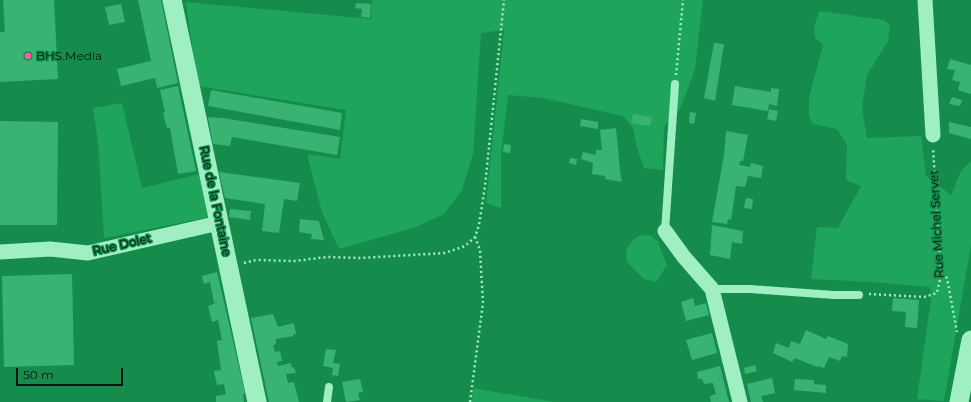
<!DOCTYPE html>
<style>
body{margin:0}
#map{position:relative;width:971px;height:402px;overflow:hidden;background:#158c4c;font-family:Montserrat,sans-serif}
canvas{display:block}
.scale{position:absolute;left:16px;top:368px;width:107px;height:18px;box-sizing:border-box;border:2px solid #111;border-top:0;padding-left:5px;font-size:12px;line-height:14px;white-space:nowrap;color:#111;-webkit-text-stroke:3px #158c4c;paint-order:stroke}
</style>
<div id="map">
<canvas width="971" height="402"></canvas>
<div class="scale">50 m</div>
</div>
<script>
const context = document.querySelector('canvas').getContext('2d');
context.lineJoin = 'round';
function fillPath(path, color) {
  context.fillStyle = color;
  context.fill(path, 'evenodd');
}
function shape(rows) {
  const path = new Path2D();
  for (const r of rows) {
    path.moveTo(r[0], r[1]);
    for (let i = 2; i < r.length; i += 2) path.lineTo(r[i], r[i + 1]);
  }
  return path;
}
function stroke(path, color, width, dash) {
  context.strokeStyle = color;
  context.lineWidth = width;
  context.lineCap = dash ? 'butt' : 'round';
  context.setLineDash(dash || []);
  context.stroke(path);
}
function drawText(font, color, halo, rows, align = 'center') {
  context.font = font + ' Montserrat,sans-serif';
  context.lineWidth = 3;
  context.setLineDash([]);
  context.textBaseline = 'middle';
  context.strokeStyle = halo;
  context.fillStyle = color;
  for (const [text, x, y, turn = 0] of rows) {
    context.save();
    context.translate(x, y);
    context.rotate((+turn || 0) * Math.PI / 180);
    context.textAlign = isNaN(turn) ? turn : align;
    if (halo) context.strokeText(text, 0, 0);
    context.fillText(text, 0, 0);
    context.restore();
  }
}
const green = shape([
 [372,0,703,0,695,69,681,107,664,127,663,170,644,168,637,148,633,128,623,116,543,98,508,95,501,155,501,208,486,203,504,30,481,33,473,154,462,190,444,214,416,227,339,249,322,212,307,154,340,159,346,110,198,86,186,2,371,19],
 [819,11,884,20,890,25,888,41,867,75,862,108,867,138,921,136,926,176,951,195,961,171,971,161,971,245,944,401,917,399,931,299,930,287,872,282,811,279,817,227,838,228,861,186,846,180,847,145,837,129,813,124,809,117,809,98,823,45,815,38,814,28],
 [122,103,142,188,200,174,210,217,104,238,98,142,93,108],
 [650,235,658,242,667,265,656,282,644,279,627,262,626,249,635,238,639,236],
 [474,388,478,389,554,402,471,402]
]);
const building = shape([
 [3,0,54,0,58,79,0,82,0,32,5,32],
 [138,0,161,0,178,83,157,88,155,78,121,86,117,69,151,61],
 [356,3,371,4,370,18,361,17,362,9,355,8],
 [121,4,125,22,109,25,105,7],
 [714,43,724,44,715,101,704,98],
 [950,59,971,65,971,94,958,90,960,82,952,80,955,70,947,69],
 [178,86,196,171,178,174,170,128,167,128,163,113,165,112,160,90],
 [735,86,771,92,771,88,779,89,777,106,769,104,768,111,732,105],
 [211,90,342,113,340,130,208,106],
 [952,97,962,100,960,106,949,104],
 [769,109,778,111,776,121,767,119],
 [690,112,696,113,694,124,689,123],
 [633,114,652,117,650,126,631,123],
 [208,117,223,118,340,137,337,155,232,137,230,146,213,144],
 [581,119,598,122,598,129,580,126],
 [0,121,58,122,57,225,0,225],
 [949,122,971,127,971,139,949,133],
 [616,128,620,171,622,182,605,179,605,176,592,174,593,163,581,159,583,152,596,155,596,150,602,150,600,130],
 [726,131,748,135,743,161,740,161,739,165,750,167,751,163,763,166,761,178,748,176,745,187,736,186,731,220,728,219,727,224,712,222,724,155],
 [504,144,511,145,510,153,503,152],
 [570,158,577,159,576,165,569,163],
 [219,172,300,183,297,201,284,199,279,233,262,231,265,204,225,198],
 [746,198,753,199,752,209,744,208],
 [230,209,251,211,250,220,229,217],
 [300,219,319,221,324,240,311,239,312,234,299,232],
 [712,225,743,231,742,244,732,242,730,259,710,255],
 [217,272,245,393,243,394,244,402,216,402,216,396,226,394,224,384,217,385,214,371,221,370,217,341,222,340,218,320,212,322,208,306,219,302,214,303,210,282,204,284,202,276],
 [72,274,74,365,4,367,2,276],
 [693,298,695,306,706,303,709,315,686,321,681,302],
 [893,298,919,300,917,328,905,327,906,312,892,311],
 [273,314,278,327,294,323,296,334,293,334,294,336,276,339,276,344,273,345,275,352,280,351,282,361,277,362,278,366,291,363,292,368,294,367,296,373,286,374,288,383,294,382,299,402,269,402,251,318],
 [806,330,826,339,828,336,848,344,847,357,842,356,840,361,829,357,824,368,818,366,817,367,795,358,792,362,773,353,776,343,789,348,791,341,800,344],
 [712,333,717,353,692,360,686,340],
 [326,349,336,350,333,363,340,364,338,376,332,375,333,368,323,366],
 [755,365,757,371,745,374,744,368],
 [720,366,729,402,711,402,710,396,716,394,713,383,704,384,702,379,698,379,697,372],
 [772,378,775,393,761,396,763,402,751,402,747,384],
 [360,379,363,392,358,393,360,400,346,402,342,382],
 [795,379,814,380,814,384,826,385,826,393,794,390]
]);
const path = shape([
 [676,75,683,0],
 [244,263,256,260,295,261,327,257,361,258,445,253,465,246,475,237,479,225,485,186,504,0],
 [941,275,947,278,957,332],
 [869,294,924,297,937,293,941,275,933,148],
 [470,402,483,303,480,250,475,237]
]);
const service = shape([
 [665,231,675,84],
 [712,289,750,289,834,295,859,295],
 [327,402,329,387]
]);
const minor = shape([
 [925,0,933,135],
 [665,231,684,257,712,289,740,402],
 [0,252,50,249,88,253,219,223]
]);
const tertiary = shape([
 [172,0,257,402],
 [959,402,971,340]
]);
const markers = [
 [28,56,4,"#ff5d9c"]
];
const poiNames = [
 ["BHS.Media",36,56]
];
const streetNames = [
 ["Rue de la Fontaine",215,201,78],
 ["Rue Michel Servet",937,224,-93],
 ["Rue Dolet",122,245,-13]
];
fillPath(green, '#1ea55b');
fillPath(building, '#39b371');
stroke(path, '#9fefc3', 2.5, [2, 3]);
stroke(service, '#9fefc3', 8);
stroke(minor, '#9fefc3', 15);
stroke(tertiary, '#9fefc3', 19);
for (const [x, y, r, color] of markers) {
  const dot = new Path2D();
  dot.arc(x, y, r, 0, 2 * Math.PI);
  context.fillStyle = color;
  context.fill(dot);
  stroke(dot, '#158c4c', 1.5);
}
drawText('12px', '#111', '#158c4c', poiNames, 'left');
drawText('12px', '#111', '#158c4c', streetNames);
</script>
